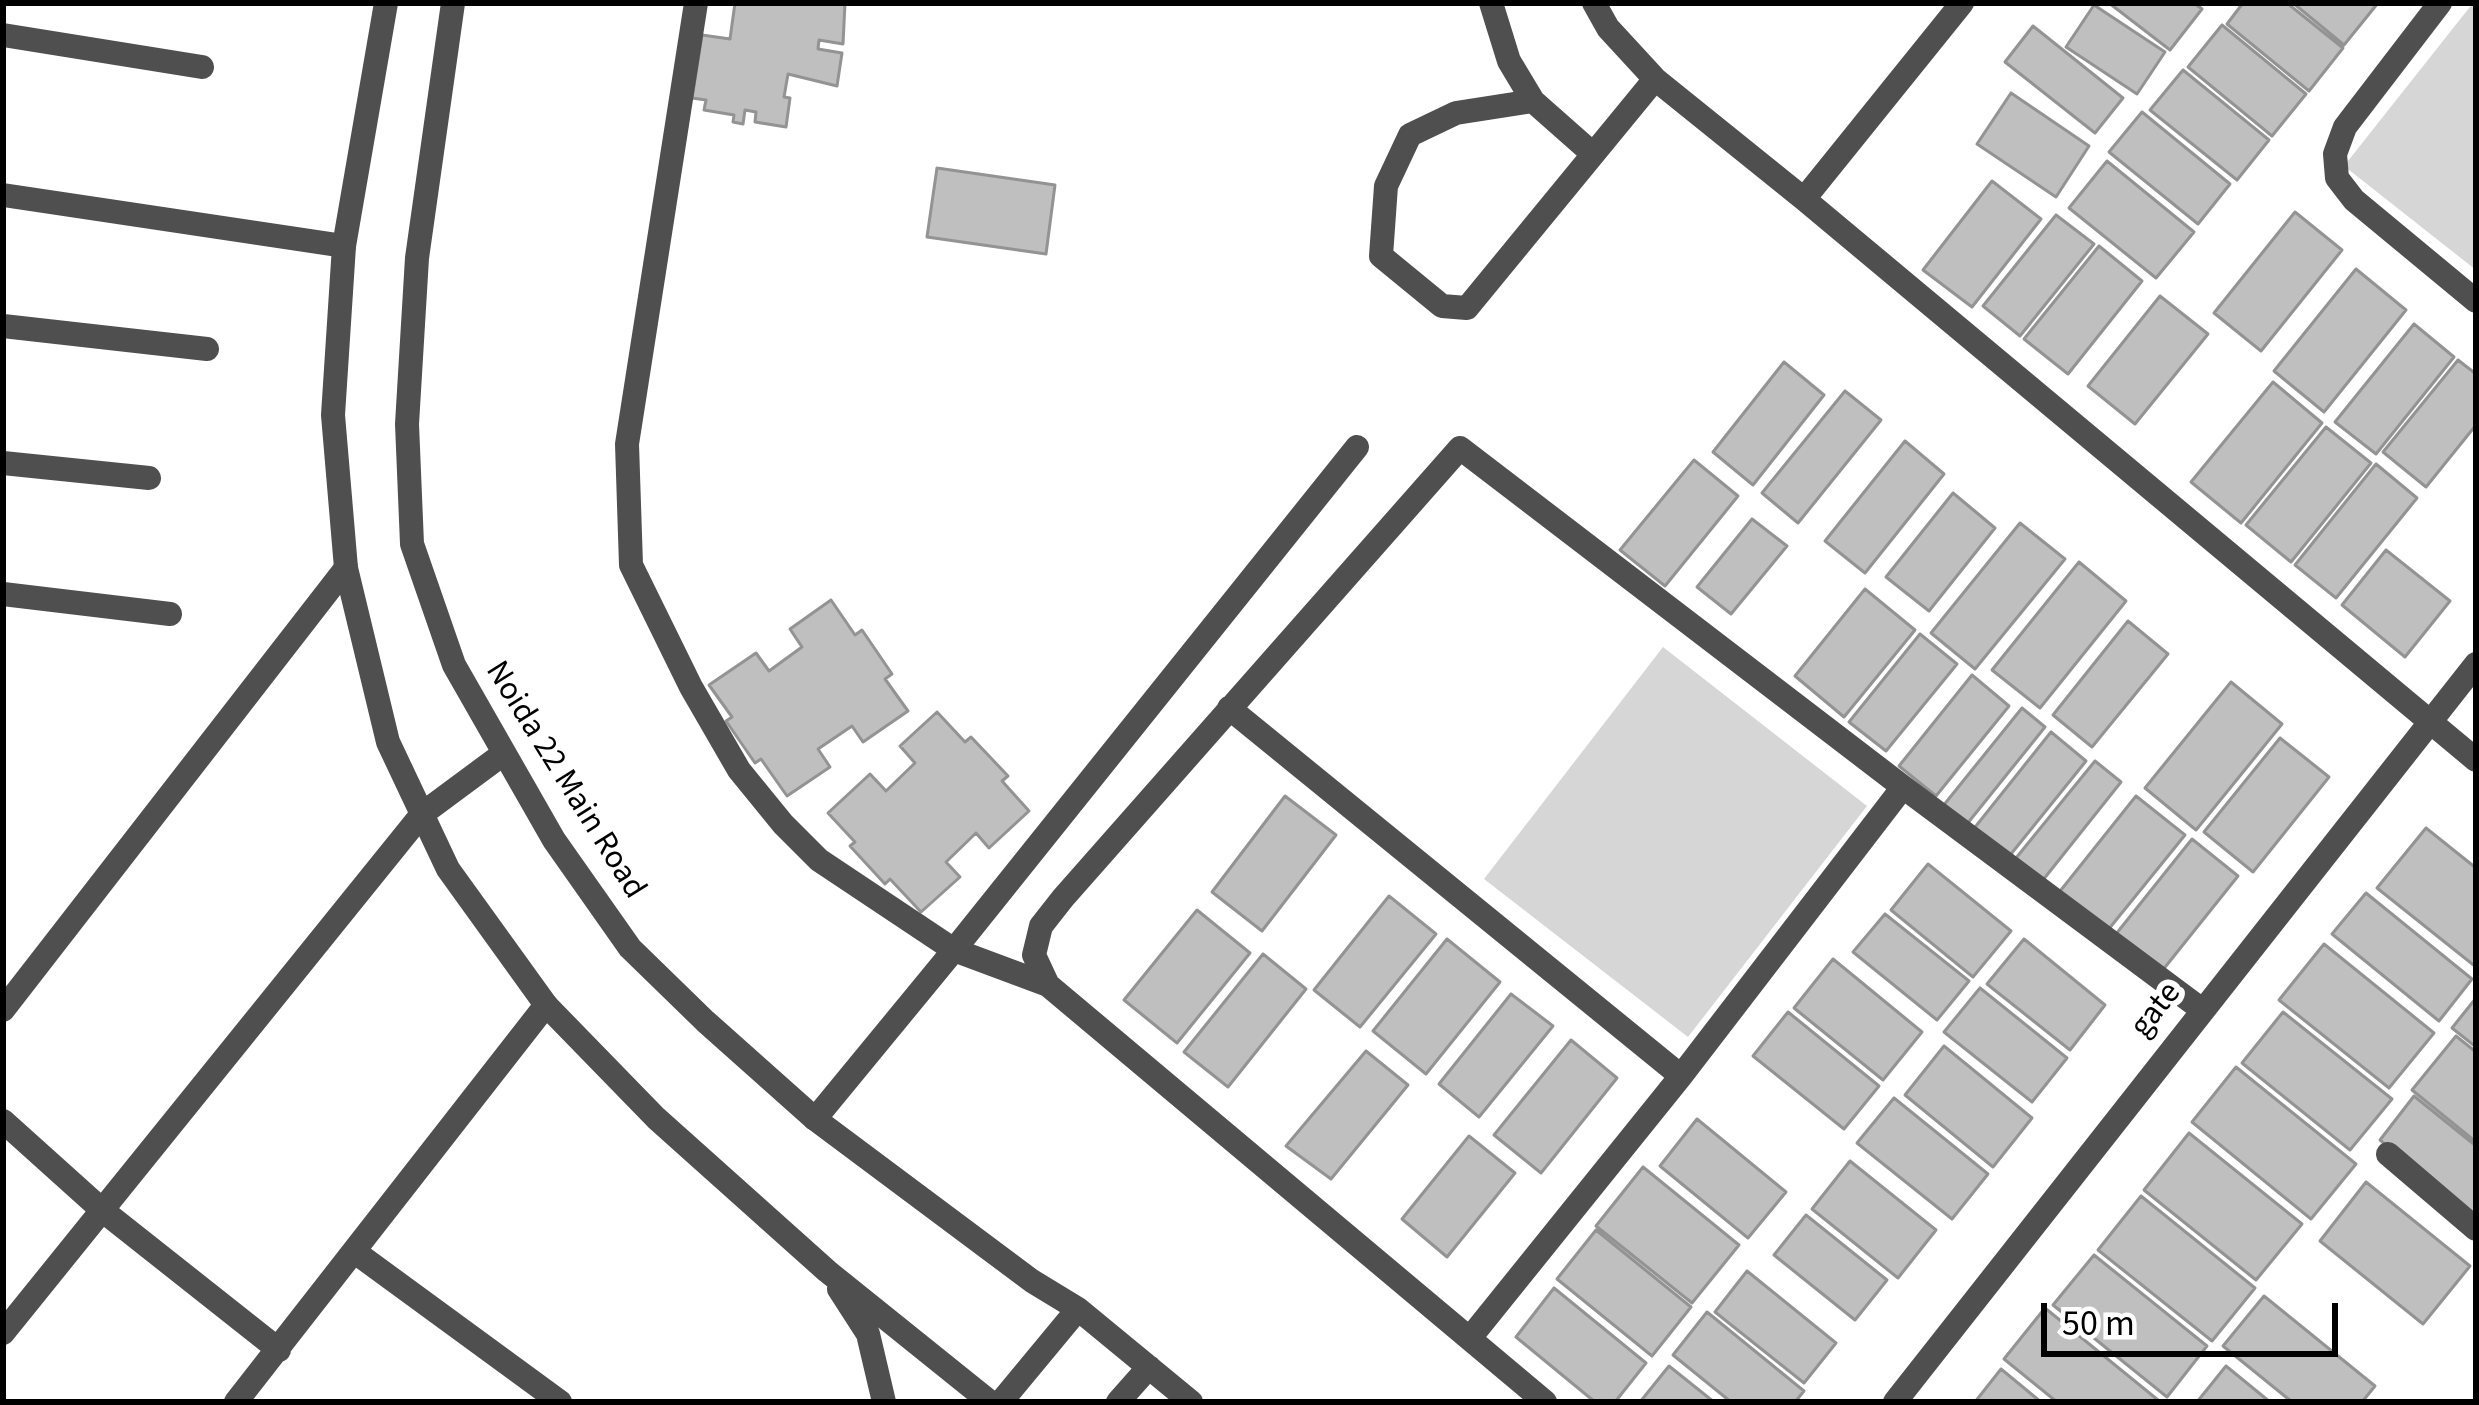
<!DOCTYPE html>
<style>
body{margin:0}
#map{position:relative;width:2479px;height:1405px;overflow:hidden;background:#fff;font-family:"Source Sans 3",sans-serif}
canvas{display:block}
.frame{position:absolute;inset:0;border:6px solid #000;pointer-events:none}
.scale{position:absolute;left:2041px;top:1303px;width:297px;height:54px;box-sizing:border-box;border:6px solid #000;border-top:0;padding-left:15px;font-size:36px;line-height:42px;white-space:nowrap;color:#000;-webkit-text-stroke:9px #fff;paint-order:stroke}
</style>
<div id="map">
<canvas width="2479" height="1405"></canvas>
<div class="frame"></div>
<div class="scale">50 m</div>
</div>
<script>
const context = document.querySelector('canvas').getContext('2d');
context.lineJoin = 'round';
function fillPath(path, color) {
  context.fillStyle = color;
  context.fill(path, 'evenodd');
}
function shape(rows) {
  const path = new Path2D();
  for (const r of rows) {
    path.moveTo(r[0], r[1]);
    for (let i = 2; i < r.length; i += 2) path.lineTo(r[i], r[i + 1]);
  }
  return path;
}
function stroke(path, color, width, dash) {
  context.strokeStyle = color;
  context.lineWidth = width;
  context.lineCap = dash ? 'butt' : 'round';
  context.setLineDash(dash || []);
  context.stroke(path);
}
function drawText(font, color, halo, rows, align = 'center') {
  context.font = font + ' "Source Sans 3",sans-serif';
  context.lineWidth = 12;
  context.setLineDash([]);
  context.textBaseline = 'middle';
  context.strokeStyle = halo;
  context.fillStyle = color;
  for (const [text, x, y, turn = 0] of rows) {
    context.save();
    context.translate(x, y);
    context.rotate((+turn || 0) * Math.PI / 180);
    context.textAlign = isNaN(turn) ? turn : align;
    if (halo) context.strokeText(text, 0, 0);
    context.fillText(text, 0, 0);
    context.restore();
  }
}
const green = shape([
 [2473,3,2476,3,2476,270,2344,166],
 [1663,647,1867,806,1688,1037,1484,879]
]);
const building = shape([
 [735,3,845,3,843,44,819,40,818,49,842,53,837,86,788,74,784,97,790,98,786,127,755,122,756,112,745,110,743,124,733,122,734,115,704,110,706,100,692,98,702,35,730,39,735,3],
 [2109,3,2194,3,2202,9,2170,50,2109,3],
 [2243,3,2287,3,2343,48,2309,91,2227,24,2243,3],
 [2293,3,2378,3,2344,45,2293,3],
 [2094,5,2165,52,2137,94,2066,47,2094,5],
 [2222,25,2306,94,2272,136,2188,67,2222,25],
 [2033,26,2123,98,2095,133,2005,62,2033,26],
 [2183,70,2269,140,2237,180,2150,110,2183,70],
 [2011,93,2089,146,2056,197,1977,144,2011,93],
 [2142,112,2230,184,2198,224,2109,152,2142,112],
 [2107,161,2194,232,2156,278,2069,208,2107,161],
 [937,168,1055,185,1046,254,927,237,937,168],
 [1992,181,2041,219,1972,307,1923,270,1992,181],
 [2295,212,2342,250,2261,351,2214,313,2295,212],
 [2056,215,2094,244,2020,336,1983,306,2056,215],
 [2099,246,2142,281,2068,374,2024,339,2099,246],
 [2356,269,2406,310,2324,412,2274,371,2356,269],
 [2160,296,2208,334,2135,424,2088,386,2160,296],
 [2414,324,2454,357,2376,454,2335,422,2414,324],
 [2458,360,2476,374,2476,425,2426,487,2383,452,2458,360],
 [1784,362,1824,395,1753,485,1713,452,1784,362],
 [2273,382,2322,423,2241,523,2191,482,2273,382],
 [1845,391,1881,420,1798,523,1762,493,1845,391],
 [2326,427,2371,463,2291,562,2246,525,2326,427],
 [1905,441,1944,474,1865,573,1825,541,1905,441],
 [1694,460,1738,496,1665,586,1620,550,1694,460],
 [2376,464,2417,498,2336,598,2295,565,2376,464],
 [1953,493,1995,528,1929,611,1886,577,1953,493],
 [1752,519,1787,546,1731,614,1697,587,1752,519],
 [2020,523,2065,559,1975,669,1931,633,2020,523],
 [2386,550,2450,601,2405,657,2342,605,2386,550],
 [2079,562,2126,601,2040,708,1992,670,2079,562],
 [1865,589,1915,630,1844,717,1795,676,1865,589],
 [831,600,855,635,862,630,892,674,885,679,908,711,863,742,852,726,818,749,830,767,787,796,761,759,755,763,726,721,732,717,709,685,756,653,769,671,802,647,790,629,831,600],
 [2128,621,2168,654,2092,747,2053,715,2128,621],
 [1920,634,1957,664,1886,751,1849,722,1920,634],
 [1972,675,2009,706,1936,796,1899,766,1972,675],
 [2231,682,2282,724,2196,830,2145,788,2231,682],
 [2022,708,2045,727,1967,824,1943,806,2022,708],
 [937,712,965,742,971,737,1008,776,1002,781,1029,811,989,848,976,833,946,862,960,877,921,912,890,879,885,884,850,846,855,842,828,813,870,774,886,791,915,763,900,746,937,712],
 [2051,732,2086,761,2007,859,1972,831,2051,732],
 [2280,738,2329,777,2253,872,2204,832,2280,738],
 [2095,761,2121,782,2043,880,2016,858,2095,761],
 [1285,796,1336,835,1262,931,1212,892,1285,796],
 [2136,796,2185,835,2108,930,2057,895,2136,796],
 [2426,828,2476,868,2476,967,2377,888,2426,828],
 [2192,839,2238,876,2162,971,2116,934,2192,839],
 [1928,864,2011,931,1973,977,1891,910,1928,864],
 [2366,893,2472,979,2439,1021,2332,934,2366,893],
 [1389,896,1436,934,1360,1027,1314,990,1389,896],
 [1197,910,1250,953,1177,1043,1124,1000,1197,910],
 [1885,914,1969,981,1937,1020,1853,952,1885,914],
 [1447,939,1500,982,1426,1074,1373,1031,1447,939],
 [2024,939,2105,1005,2070,1050,1987,984,2024,939],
 [2324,944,2434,1033,2389,1088,2279,1000,2324,944],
 [1263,954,1306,989,1228,1087,1184,1052,1263,954],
 [1833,959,1922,1032,1883,1080,1794,1008,1833,959],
 [1980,988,2067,1058,2032,1102,1944,1032,1980,988],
 [1511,994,1553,1026,1479,1117,1439,1084,1511,994],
 [2476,998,2476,1047,2452,1028,2476,998],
 [1788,1012,1879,1086,1844,1129,1753,1056,1788,1012],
 [2283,1012,2392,1099,2350,1150,2242,1063,2283,1012],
 [2456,1036,2476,1052,2476,1142,2412,1090,2456,1036],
 [1571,1040,1617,1078,1541,1173,1494,1135,1571,1040],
 [1944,1046,2032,1118,1993,1167,1905,1095,1944,1046],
 [1366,1051,1408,1085,1331,1179,1286,1146,1366,1051],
 [2236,1067,2356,1164,2311,1219,2192,1122,2236,1067],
 [2414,1096,2476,1146,2476,1220,2380,1140,2414,1096],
 [1894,1098,1988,1174,1952,1219,1857,1143,1894,1098],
 [1697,1119,1786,1192,1748,1238,1660,1166,1697,1119],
 [2189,1133,2302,1224,2256,1280,2144,1190,2189,1133],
 [1469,1136,1515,1173,1447,1257,1402,1219,1469,1136],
 [1850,1161,1936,1230,1898,1278,1812,1209,1850,1161],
 [1643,1167,1739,1245,1692,1303,1596,1226,1643,1167],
 [2366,1182,2470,1266,2423,1324,2320,1241,2366,1182],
 [2141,1196,2255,1288,2212,1341,2098,1250,2141,1196],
 [1806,1215,1887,1280,1855,1320,1774,1255,1806,1215],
 [1596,1230,1691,1307,1652,1356,1557,1279,1596,1230],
 [2094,1255,2207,1346,2167,1397,2053,1305,2094,1255],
 [1747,1271,1836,1343,1804,1383,1715,1312,1747,1271],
 [1554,1288,1646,1363,1615,1402,1595,1402,1516,1337,1554,1288],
 [2264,1296,2375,1386,2362,1402,2292,1402,2223,1346,2264,1296],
 [2045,1308,2158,1400,2156,1402,2057,1402,2004,1359,2045,1308],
 [1707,1312,1804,1391,1795,1402,1731,1402,1673,1355,1707,1312],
 [1669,1366,1714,1402,1640,1402,1669,1366],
 [2226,1366,2270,1402,2197,1402,2226,1366],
 [2001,1369,2041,1402,1975,1402,2001,1369]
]);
const service = shape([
 [2388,1154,2476,1229]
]);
const minor = shape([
 [696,3,627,444,631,565,691,687,739,770,783,824,819,860,954,950,1357,447],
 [1491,3,1509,61,1533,101,1593,154],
 [1594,3,1608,28,1655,79,1804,199,2476,760],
 [2440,3,2345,127,2335,154,2337,178,2354,200,2476,301],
 [3,35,202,67],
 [1533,101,1456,113,1410,135,1386,186,1381,256,1442,306,1467,308,1655,79],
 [3,195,344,246],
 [1804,199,1962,3],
 [3,326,207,349],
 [3,463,149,478],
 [3,594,170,614],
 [1229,708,1681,1076],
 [3,1010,346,568],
 [815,1119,954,950,1048,985],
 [3,1121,102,1210,279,1350],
 [355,1252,560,1402],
 [3,1333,422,814,503,754],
 [1470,1338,1681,1076,1903,787],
 [236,1402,546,1005],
 [1545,1402,1048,985,1034,955,1041,926,1063,898,1460,448,1903,787,2201,1009],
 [1895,1402,2476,664]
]);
const tertiary = shape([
 [386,3,344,246,333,415,346,568,388,742,448,869,546,1005,656,1118,827,1271,990,1402],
 [453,3,417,258,407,424,412,544,454,665,554,840,630,948,705,1021,815,1119,1032,1281,1078,1309,1191,1402],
 [839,1289,868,1334,884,1402],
 [1001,1402,1078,1309],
 [1118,1402,1149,1367]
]);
const streetNames = [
 ["Noida 22 Main Road",564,781,58],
 ["gate",2157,1011,-52]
];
fillPath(green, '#d6d6d6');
fillPath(building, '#bfbfbf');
stroke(building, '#939393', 3);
stroke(service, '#4f4f4f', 24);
stroke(minor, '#4f4f4f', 24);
stroke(tertiary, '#4f4f4f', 24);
drawText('33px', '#000', '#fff', streetNames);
</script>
